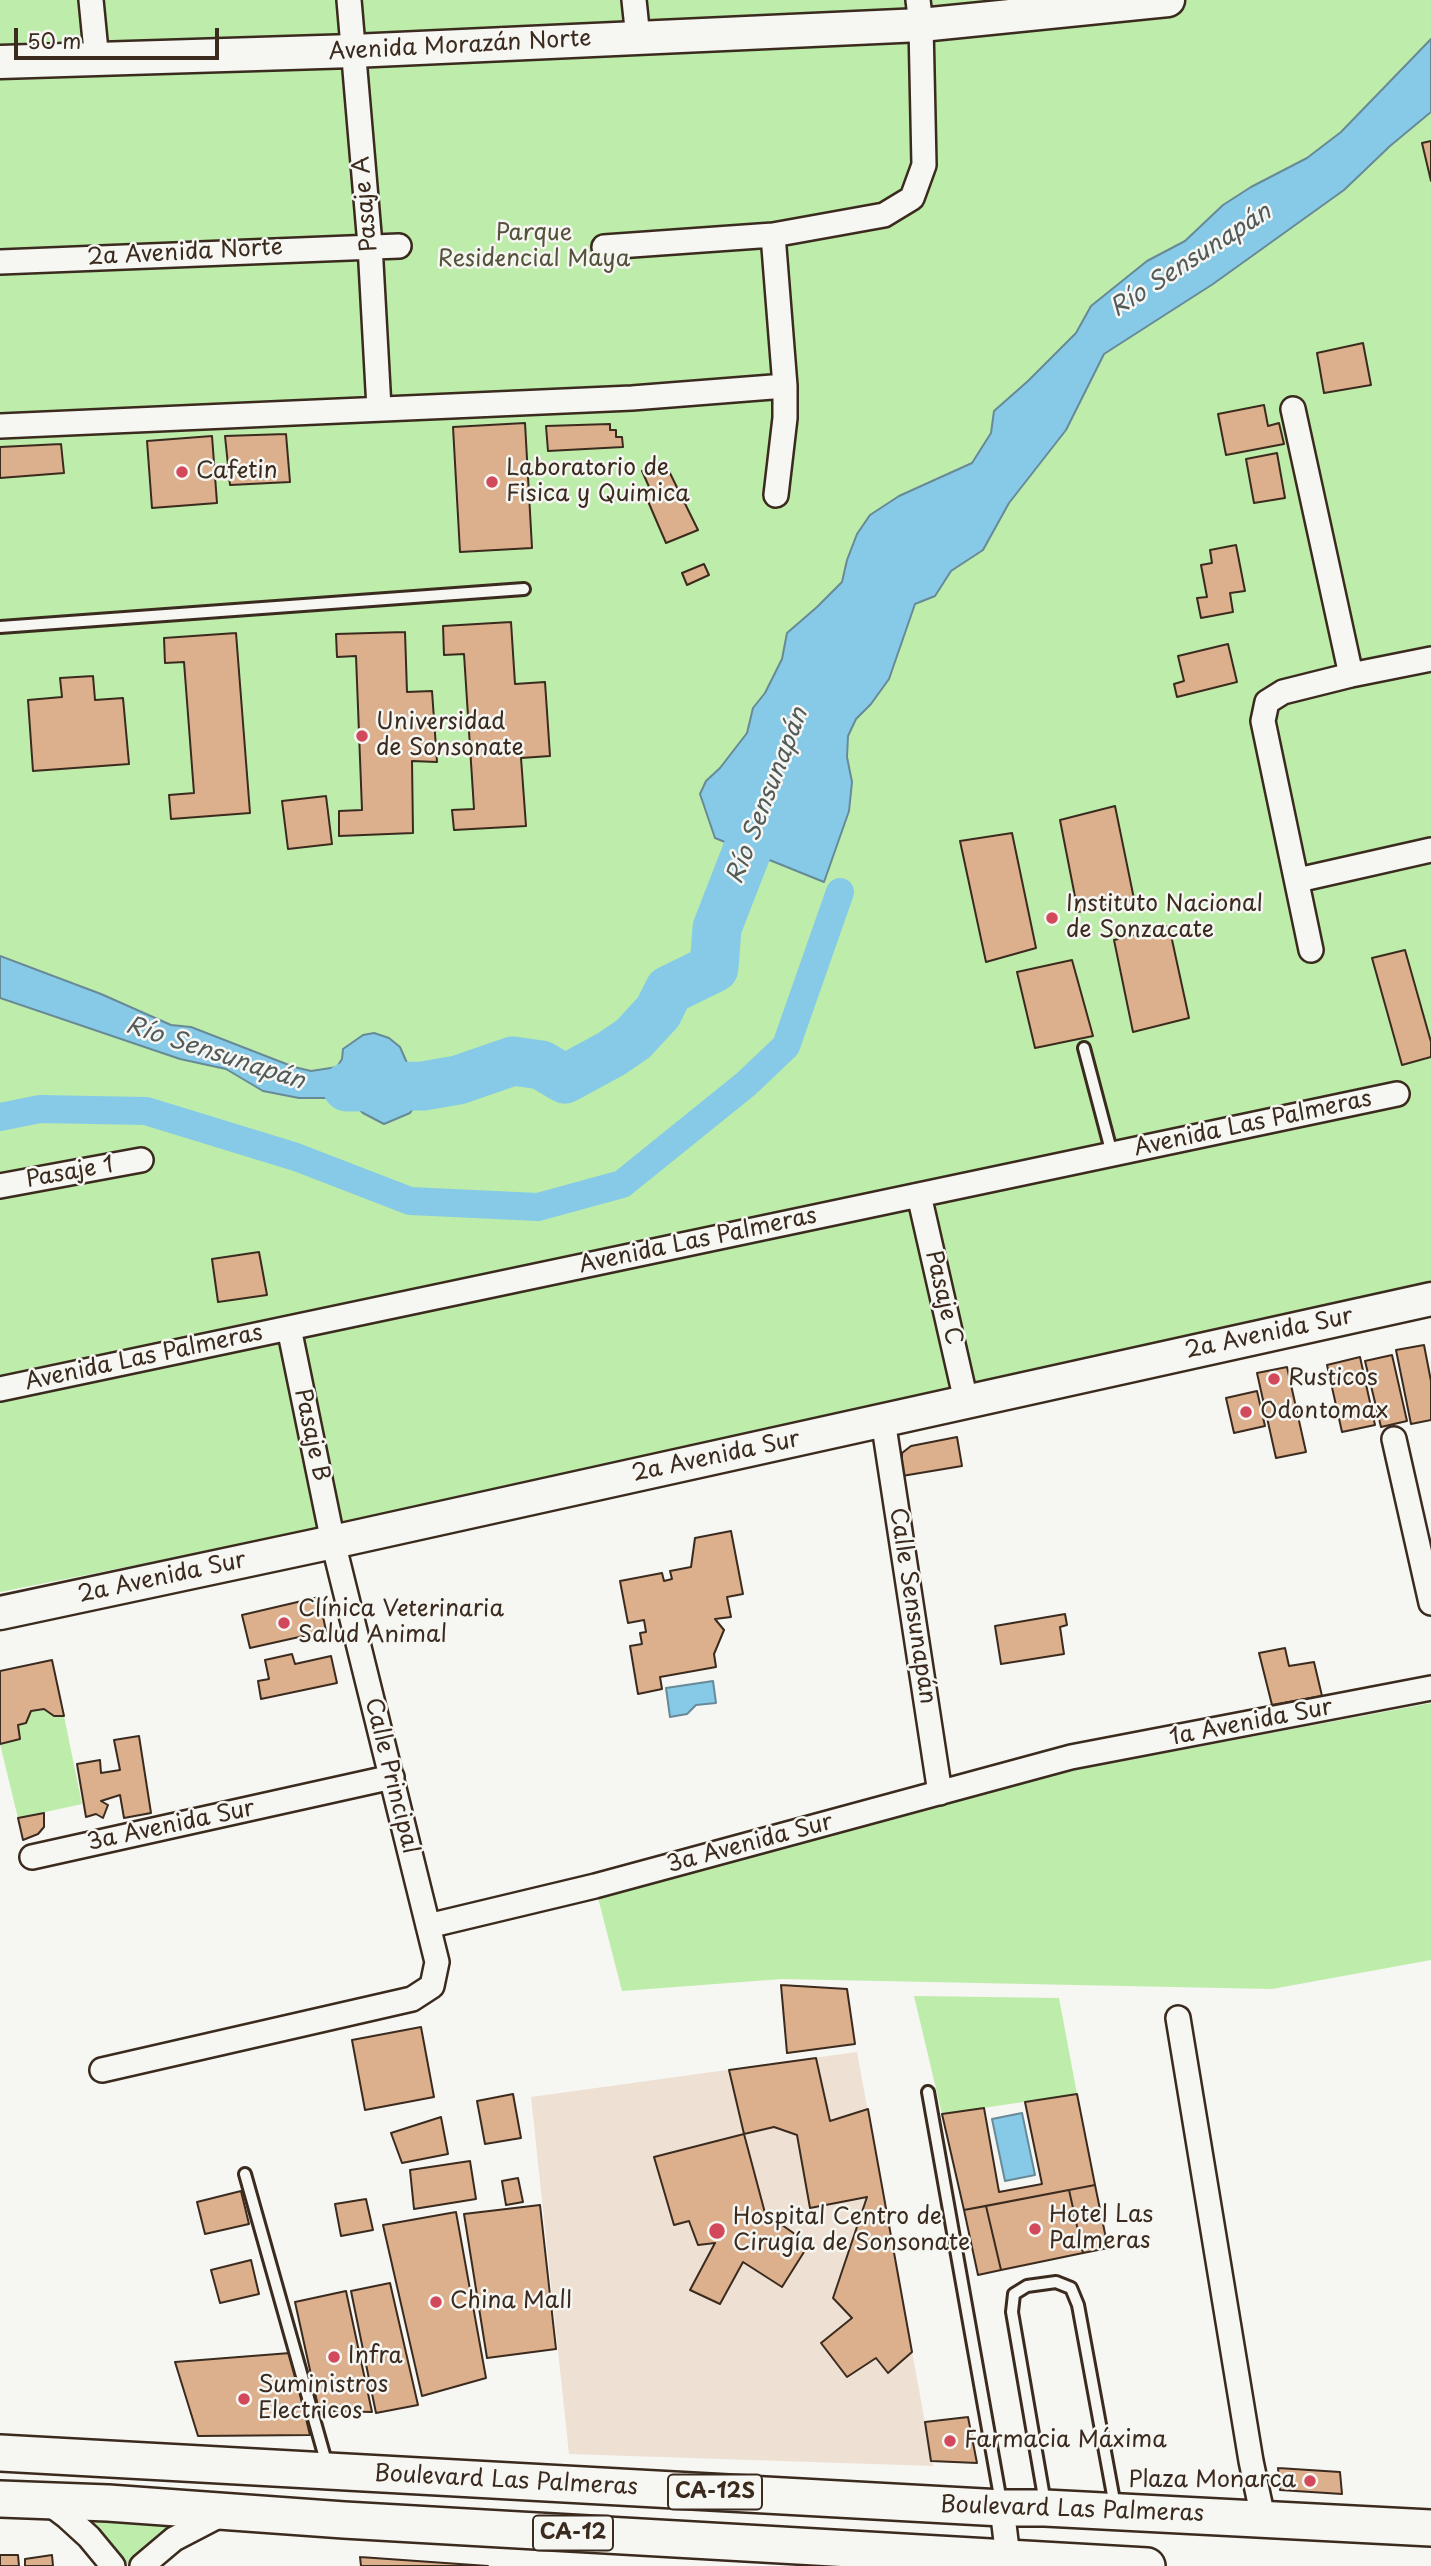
<!DOCTYPE html>
<meta charset="utf-8">
<style>
body{margin:0}
#map{position:relative;width:1431px;height:2566px;overflow:hidden;background:#f6f6f2;font-family:"Playpen Sans",sans-serif}
canvas{display:block}
.scale{position:absolute;left:14px;top:28px;width:205px;height:32px;box-sizing:border-box;border:4px solid #3b2a1e;border-top:0;padding-left:9px;font-size:21px;line-height:24px;white-space:nowrap;color:#3b2a1e;-webkit-text-stroke:5px #f6f6f2;paint-order:stroke}
</style>
<div id="map">
<canvas width="1431" height="2566"></canvas>
<div class="scale">50 m</div>
</div>
<script>
const context = document.querySelector('canvas').getContext('2d');
context.lineJoin = 'round';
function fillPath(path, color) {
  context.fillStyle = color;
  context.fill(path, 'evenodd');
}
function shape(rows) {
  const path = new Path2D();
  for (const r of rows) {
    path.moveTo(r[0], r[1]);
    for (let i = 2; i < r.length; i += 2) path.lineTo(r[i], r[i + 1]);
  }
  return path;
}
function stroke(path, color, width, dash) {
  context.strokeStyle = color;
  context.lineWidth = width;
  context.lineCap = dash ? 'butt' : 'round';
  context.setLineDash(dash || []);
  context.stroke(path);
}
function drawText(font, color, halo, rows, align = 'center') {
  context.font = font + ' "Playpen Sans",sans-serif';
  context.lineWidth = 5;
  context.setLineDash([]);
  context.textBaseline = 'middle';
  context.strokeStyle = halo;
  context.fillStyle = color;
  for (const [text, x, y, turn = 0] of rows) {
    context.save();
    context.translate(x, y);
    context.rotate((+turn || 0) * Math.PI / 180);
    context.textAlign = isNaN(turn) ? turn : align;
    if (halo) context.strokeText(text, 0, 0);
    context.fillText(text, 0, 0);
    context.restore();
  }
}
const built = shape([
 [857,2052,933,2466,569,2454,531,2097]
]);
const green = shape([
 [0,0,1431,0,1431,1309,0,1592],
 [1431,1703,1431,1960,1272,1989,782,1979,622,1991,595,1886,1070,1757,1074,1770],
 [44,1709,54,1716,64,1716,82,1804,18,1818,0,1744,20,1739,18,1725,26,1723,31,1711],
 [914,1996,1059,1998,1077,2094,942,2114],
 [92,2518,172,2525,133,2562,128,2565,92,2523]
]);
const water = shape([
 [1431,39,1431,112,1390,146,1344,190,1213,284,1104,354,1066,430,1009,503,983,550,951,571,935,596,915,604,889,679,871,704,856,719,848,736,847,757,852,782,849,811,824,882,715,838,700,794,706,781,720,768,747,733,753,708,765,693,782,659,787,633,817,607,842,582,847,560,857,534,870,515,899,496,972,463,991,433,994,411,1028,381,1076,333,1091,306,1147,261,1185,241,1223,205,1251,187,1307,158,1341,132,1431,39],
 [0,956,101,994,171,1025,191,1027,294,1067,311,1071,337,1067,342,1059,343,1049,363,1035,374,1033,389,1038,400,1047,411,1072,416,1104,410,1113,384,1124,363,1113,346,1098,299,1098,263,1091,226,1069,180,1059,0,998,0,956],
 [713,1681,716,1703,696,1705,687,1714,670,1717,666,1688,713,1681],
 [1022,2113,1035,2175,1005,2181,992,2119,1022,2113]
]);
const canal = shape([
 [0,1117,40,1109,146,1111,296,1157,410,1201,538,1207,622,1184,746,1084,786,1046,840,892]
]);
const river = shape([
 [347,1087,423,1086,458,1080,513,1061,541,1065,565,1079,611,1054,633,1039,658,1012,669,990,714,968,717,928,771,789]
]);
const building = shape([
 [1431,141,1431,181,1422,143,1431,141],
 [1363,343,1371,385,1324,393,1317,353,1363,343],
 [1264,405,1268,426,1279,423,1284,444,1226,455,1218,414,1264,405],
 [525,423,532,548,460,552,453,427,525,423],
 [610,424,610,430,616,430,616,437,622,437,623,447,548,451,546,426,610,424],
 [286,434,290,482,230,485,225,436,286,434],
 [212,436,217,503,152,508,147,441,212,436],
 [61,444,64,473,0,478,0,447,61,444],
 [1277,453,1285,498,1254,503,1246,459,1277,453],
 [664,461,698,530,666,543,644,492,650,489,642,471,664,461],
 [1236,545,1245,591,1230,593,1233,612,1201,618,1197,598,1207,597,1201,565,1212,563,1210,550,1236,545],
 [704,564,709,575,687,585,682,573,704,564],
 [511,622,515,684,545,682,550,756,521,758,526,826,454,830,452,810,474,809,464,654,444,655,443,626,511,622],
 [405,632,407,692,432,691,437,762,412,761,413,833,339,836,339,811,362,810,356,656,337,657,336,634,405,632],
 [236,633,250,813,171,819,169,795,194,793,184,662,165,663,164,638,236,633],
 [1228,644,1237,682,1177,697,1174,684,1184,681,1178,656,1228,644],
 [93,676,95,700,123,698,129,764,33,771,28,700,62,697,60,678,93,676],
 [326,796,332,844,288,849,282,801,326,796],
 [1115,806,1134,899,1078,912,1060,820,1115,806],
 [1012,833,1036,948,986,962,960,841,1012,833],
 [1169,926,1189,1018,1133,1032,1114,940,1169,926],
 [1405,950,1431,1042,1431,1057,1402,1065,1372,958,1405,950],
 [1072,960,1093,1036,1035,1048,1017,972,1072,960],
 [259,1252,267,1295,218,1302,212,1259,259,1252],
 [1424,1345,1431,1381,1431,1420,1411,1424,1396,1350,1424,1345],
 [1392,1355,1407,1421,1381,1427,1365,1361,1392,1355],
 [1360,1357,1375,1425,1342,1432,1327,1365,1360,1357],
 [1287,1367,1306,1452,1276,1458,1257,1373,1287,1367],
 [1257,1391,1265,1426,1234,1433,1226,1398,1257,1391],
 [957,1437,962,1466,902,1476,902,1453,911,1446,957,1437],
 [731,1531,743,1594,727,1597,731,1617,715,1619,724,1630,714,1654,716,1667,660,1677,662,1689,638,1694,630,1646,642,1644,640,1633,646,1632,644,1620,628,1623,620,1581,662,1573,664,1581,672,1579,670,1571,691,1567,695,1538,731,1531],
 [319,1597,326,1631,250,1648,242,1615,319,1597],
 [1065,1614,1067,1625,1060,1627,1064,1654,1001,1664,995,1626,1065,1614],
 [1285,1648,1289,1666,1314,1662,1322,1696,1272,1705,1259,1653,1285,1648],
 [292,1654,295,1664,331,1656,337,1683,261,1699,258,1681,269,1679,265,1660,292,1654],
 [52,1660,64,1716,54,1716,44,1709,31,1711,26,1723,18,1725,20,1739,0,1744,0,1671,52,1660],
 [139,1736,151,1813,124,1818,120,1795,101,1801,108,1805,103,1818,96,1814,86,1817,77,1764,100,1760,101,1773,120,1770,114,1740,139,1736],
 [44,1813,44,1827,38,1834,23,1840,18,1818,44,1813],
 [781,1985,847,1989,855,2044,787,2053,781,1985],
 [421,2027,434,2097,365,2110,352,2040,421,2027],
 [816,2058,830,2121,868,2109,912,2352,888,2373,876,2358,847,2377,821,2343,852,2318,833,2298,867,2197,810,2208,797,2135,774,2127,744,2134,729,2070,816,2058],
 [513,2094,521,2138,485,2144,477,2101,513,2094],
 [1077,2094,1095,2185,964,2210,942,2114,984,2108,999,2192,1042,2184,1025,2102,1077,2094],
 [441,2117,448,2154,402,2163,391,2133,441,2117],
 [744,2134,765,2213,809,2244,782,2287,743,2262,720,2304,690,2290,715,2243,698,2245,689,2221,674,2225,654,2157,744,2134],
 [470,2161,476,2199,414,2209,410,2170,470,2161],
 [518,2178,523,2202,506,2205,502,2181,518,2178],
 [1095,2185,1108,2248,1083,2253,1069,2190,1095,2185],
 [1069,2190,1083,2253,1001,2270,986,2206,1069,2190],
 [241,2191,249,2224,205,2234,197,2202,241,2191],
 [366,2199,373,2230,341,2236,335,2204,366,2199],
 [540,2205,556,2349,487,2358,464,2214,540,2205],
 [986,2206,1001,2270,978,2275,964,2210,986,2206],
 [456,2212,486,2378,422,2396,383,2225,456,2212],
 [251,2260,259,2294,220,2303,211,2270,251,2260],
 [390,2283,418,2405,376,2413,351,2291,390,2283],
 [346,2291,372,2412,319,2411,295,2302,346,2291],
 [290,2353,310,2435,198,2436,175,2362,290,2353],
 [968,2417,977,2463,931,2461,925,2422,968,2417],
 [1278,2468,1340,2472,1342,2494,1280,2490,1278,2468],
 [0,2555,18,2555,19,2566,0,2566,0,2555],
 [52,2555,53,2566,25,2566,25,2559,52,2555],
 [360,2557,488,2566,361,2566,360,2557]
]);
const lane = shape([
 [0,627,524,589],
 [1084,1048,1112,1154],
 [928,2092,1001,2502],
 [245,2174,327,2465],
 [1045,2503,1012,2312,1014,2294,1027,2286,1056,2282,1071,2288,1078,2305,1115,2506]
]);
const street = shape([
 [91,0,97,61],
 [349,0,370,245,379,408],
 [634,0,638,38],
 [773,235,785,386,785,418,776,495],
 [604,247,773,235,884,215,912,198,924,165,921,25,918,0],
 [0,262,399,246],
 [1293,409,1351,675],
 [0,426,632,398,785,386],
 [1298,880,1431,850],
 [1311,950,1263,721,1267,702,1283,692,1351,675,1431,659],
 [0,1186,141,1160],
 [919,1195,966,1401],
 [0,1389,1397,1094],
 [883,1420,940,1793],
 [1394,1439,1431,1603],
 [32,1857,392,1777],
 [428,1926,595,1886,1071,1757,1431,1688],
 [1178,2018,1251,2461,1263,2518],
 [102,2070,412,1999,432,1986,437,1962,333,1542,289,1328],
 [46,2501,66,2516,89,2537,113,2566],
 [1002,2508,1009,2566],
 [142,2566,174,2539,224,2513]
]);
const secondary = shape([
 [0,62,353,51,921,25,1168,0],
 [0,1613,333,1542,1431,1299]
]);
const primary = shape([
 [0,2453,1002,2508,1045,2508,1431,2528],
 [0,2499,108,2503,344,2520,1147,2566]
]);
const markers = [
 [182,472,7,"#d1495b"],
 [492,482,7,"#d1495b"],
 [362,736,7,"#d1495b"],
 [1052,918,7,"#d1495b"],
 [1274,1379,7,"#d1495b"],
 [1246,1412,7,"#d1495b"],
 [284,1623,7,"#d1495b"],
 [1035,2229,7,"#d1495b"],
 [717,2231,9,"#d1495b"],
 [436,2302,7,"#d1495b"],
 [334,2357,7,"#d1495b"],
 [244,2399,7,"#d1495b"],
 [950,2441,7,"#d1495b"],
 [1310,2481,7,"#d1495b"]
];
const shields = [
 [715,2492,94],
 [573,2533,80]
];
const shieldNames = [
 ["CA-12S",715,2492],
 ["CA-12",573,2533]
];
const streetNames = [
 ["Avenida Morazán Norte",460,46,-3],
 ["Pasaje A",366,204,-95],
 ["2a Avenida Norte",185,253,-3],
 ["Avenida Las Palmeras",1253,1124,-12],
 ["Pasaje 1",70,1173,-10],
 ["Avenida Las Palmeras",698,1241,-12],
 ["Pasaje C",943,1298,77],
 ["2a Avenida Sur",1269,1334,-12],
 ["Avenida Las Palmeras",144,1358,-12],
 ["Pasaje B",311,1435,78],
 ["2a Avenida Sur",716,1457,-12],
 ["2a Avenida Sur",162,1578,-12],
 ["Calle Sensunapán",912,1606,81],
 ["1a Avenida Sur",1251,1723,-11],
 ["Calle Principal",391,1776,76],
 ["3a Avenida Sur",171,1826,-12],
 ["3a Avenida Sur",750,1844,-15],
 ["Boulevard Las Palmeras",506,2481,3],
 ["Boulevard Las Palmeras",1072,2510,2]
];
const parkNames = [
 ["Parque",534,234],
 ["Residencial Maya",534,260]
];
const poiNames = [
 ["Laboratorio de",506,469],
 ["Fisica y Quimica",506,495],
 ["Cafetin",196,472],
 ["Universidad",376,723],
 ["de Sonsonate",376,749],
 ["Instituto Nacional",1066,905],
 ["de Sonzacate",1066,931],
 ["Rusticos",1288,1379],
 ["Odontomax",1260,1412],
 ["Clínica Veterinaria",298,1610],
 ["Salud Animal",298,1636],
 ["Hotel Las",1049,2216],
 ["Palmeras",1049,2242],
 ["Hospital Centro de",733,2218],
 ["Cirugía de Sonsonate",733,2244],
 ["China Mall",450,2302],
 ["Infra",348,2357],
 ["Suministros",258,2386],
 ["Electricos",258,2412],
 ["Farmacia Máxima",964,2441],
 ["Plaza Monarca",1296,2481,"right"]
];
const waterNames = [
 ["Río Sensunapán",1191,261,-33],
 ["Río Sensunapán",768,796,-69],
 ["Río Sensunapán",215,1054,18]
];
fillPath(built, '#eee1d4');
fillPath(green, '#beecaa');
fillPath(water, '#86cae7');
stroke(water, '#688a97', 2);
stroke(canal, '#86cae7', 28);
stroke(river, '#86cae7', 49);
fillPath(building, '#dcb08d');
stroke(building, '#3b2a1e', 2);
stroke(lane, '#3b2a1e', 16);
stroke(street, '#3b2a1e', 28);
stroke(secondary, '#3b2a1e', 37);
stroke(primary, '#3b2a1e', 40);
stroke(lane, '#f6f6f2', 10);
stroke(street, '#f6f6f2', 23);
stroke(secondary, '#f6f6f2', 32);
stroke(primary, '#f6f6f2', 35);
for (const [x, y, r, color] of markers) {
  const dot = new Path2D();
  dot.arc(x, y, r, 0, 2 * Math.PI);
  context.fillStyle = color;
  context.fill(dot);
  stroke(dot, '#f6f6f2', 2.5);
}
for (const [x, y, w] of shields) {
  const box = new Path2D();
  box.roundRect(x - w / 2, y - 17.5, w, 35, 5);
  context.fillStyle = '#f6f6f2';
  context.fill(box);
  stroke(box, '#3b2a1e', 2);
}
drawText('bold 21px', '#3b2a1e', null, shieldNames);
drawText('23px', '#3b2a1e', '#f6f6f2', streetNames);
drawText('23px', '#55513a', '#f6f6f2', parkNames);
drawText('23px', '#3b2a1e', '#f6f6f2', poiNames, 'left');
drawText('italic 24px', '#525a5a', '#f6f6f2', waterNames);
</script>
